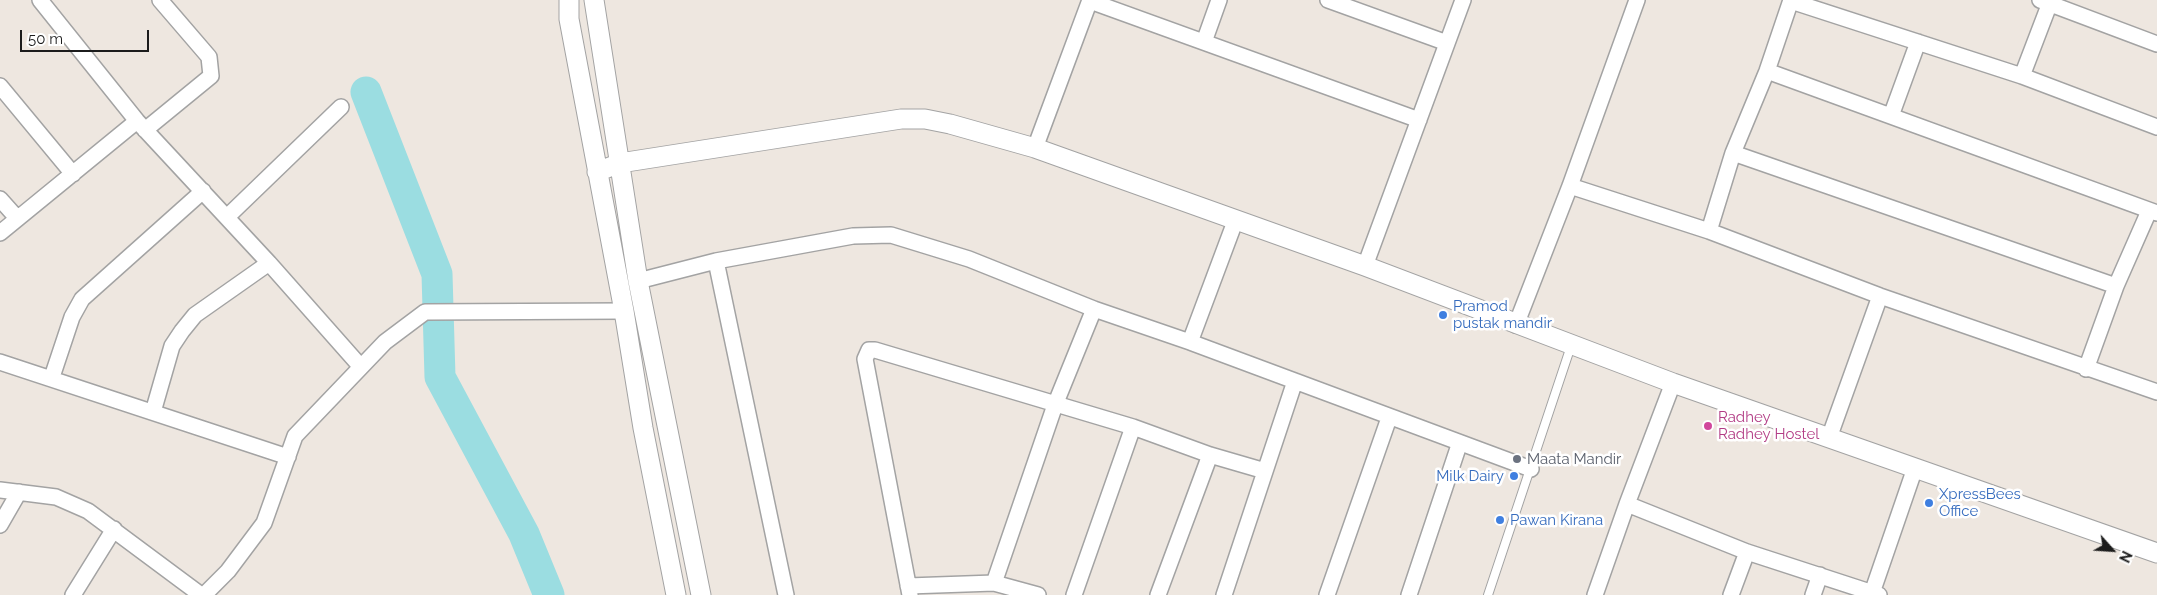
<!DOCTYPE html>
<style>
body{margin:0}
#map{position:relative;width:2157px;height:595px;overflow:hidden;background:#eee7e0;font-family:Raleway,sans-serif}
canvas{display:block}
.north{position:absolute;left:2087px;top:525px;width:50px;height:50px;-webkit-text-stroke:4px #fff;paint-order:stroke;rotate:116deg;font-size:14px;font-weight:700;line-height:20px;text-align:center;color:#1c1c1c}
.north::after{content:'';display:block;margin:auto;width:18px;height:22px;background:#1c1c1c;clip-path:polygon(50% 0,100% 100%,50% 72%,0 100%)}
.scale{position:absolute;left:20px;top:30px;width:129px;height:22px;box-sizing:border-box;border:2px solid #1c1c1c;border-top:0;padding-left:6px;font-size:15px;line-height:18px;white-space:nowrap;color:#1c1c1c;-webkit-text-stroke:4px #fff;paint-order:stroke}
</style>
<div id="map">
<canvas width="2157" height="595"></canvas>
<div class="north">N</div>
<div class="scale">50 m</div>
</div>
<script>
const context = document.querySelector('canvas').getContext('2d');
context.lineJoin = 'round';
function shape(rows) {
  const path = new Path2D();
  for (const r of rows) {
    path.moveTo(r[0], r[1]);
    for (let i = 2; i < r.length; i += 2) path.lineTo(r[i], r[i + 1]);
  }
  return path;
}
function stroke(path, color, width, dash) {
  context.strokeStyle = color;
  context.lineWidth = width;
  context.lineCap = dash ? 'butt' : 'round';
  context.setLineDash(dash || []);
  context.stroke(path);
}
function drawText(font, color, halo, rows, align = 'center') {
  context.font = font + ' Raleway,sans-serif';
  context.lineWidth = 5;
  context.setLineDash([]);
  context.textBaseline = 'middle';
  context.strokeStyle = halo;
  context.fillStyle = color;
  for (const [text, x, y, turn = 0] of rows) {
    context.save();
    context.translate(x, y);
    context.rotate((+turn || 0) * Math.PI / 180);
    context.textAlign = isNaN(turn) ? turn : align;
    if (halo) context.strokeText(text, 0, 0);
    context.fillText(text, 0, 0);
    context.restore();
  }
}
const river = shape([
 [366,92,437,274,440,377,524,534,549,595]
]);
const service = shape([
 [1488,595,1571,346]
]);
const minor = shape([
 [40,0,137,121,269,263,361,367],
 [1328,0,1447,43],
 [2040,0,2157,44],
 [1090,1,1419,120],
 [1791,1,2022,76,2157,127],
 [1204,42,1219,0],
 [1767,71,2157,213],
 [2022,76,2051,0],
 [0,86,73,174],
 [1891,116,1918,42],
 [145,130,211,76,209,57,160,0],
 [1035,148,1090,0],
 [1733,153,2116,286],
 [1570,186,1709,231,1880,296,2157,392],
 [0,199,17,218],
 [227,217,341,107],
 [1709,231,1733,153,1767,71,1791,0],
 [0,233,137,121],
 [716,261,786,595],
 [1365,266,1463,0],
 [638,281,716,261,853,236,891,235,969,259,1094,309,1190,342,1531,469],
 [1516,325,1570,186,1637,0],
 [1190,342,1236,219],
 [0,362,288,457],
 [2086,369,2116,286,2149,211],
 [52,377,72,317,82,299,203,191],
 [153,412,172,346,182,331,195,315,269,263],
 [1829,438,1880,296],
 [0,490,56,497,88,511,201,595],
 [1627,504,1747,552,1879,595],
 [0,525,19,492],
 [994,583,1055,405,1094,309],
 [908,586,994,583,1038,595],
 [1872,593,1915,468],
 [73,595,114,529],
 [204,595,228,571,264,523,295,436,385,342,425,312,624,311],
 [910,595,865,359,869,350,875,350,1133,427,1210,455,1265,471],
 [1074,595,1133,427],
 [1158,595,1210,455],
 [1224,595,1295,381],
 [1327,595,1389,418],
 [1409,595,1459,445],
 [1595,595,1627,504,1673,383],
 [1731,595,1747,552],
 [1813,595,1820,575]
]);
const tertiary = shape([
 [569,0,569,19,624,311,643,428,676,595],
 [594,0,638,281,701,595],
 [597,172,620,163,901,119,925,119,950,124,1035,148,1365,266,1673,383,2157,553]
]);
const markers = [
 [1443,315,5,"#3f7fe0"],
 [1708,426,5,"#d1479c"],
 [1517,459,5,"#6b7280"],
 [1514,476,5,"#3f7fe0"],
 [1929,503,5,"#3f7fe0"],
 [1500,520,5,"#3f7fe0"]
];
const shopNames = [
 ["Pramod",1453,306],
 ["pustak mandir",1453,323],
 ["Milk Dairy",1504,476,"right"],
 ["XpressBees",1939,494],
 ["Office",1939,511],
 ["Pawan Kirana",1510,520]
];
const hotelNames = [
 ["Radhey",1718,417],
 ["Radhey Hostel",1718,434]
];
const worshipNames = [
 ["Maata Mandir",1527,459]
];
stroke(river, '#9bdde1', 31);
stroke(service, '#a3a3a3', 10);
stroke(minor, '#a3a3a3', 18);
stroke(tertiary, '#a3a3a3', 21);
stroke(service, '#fff', 8);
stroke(minor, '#fff', 15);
stroke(tertiary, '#fff', 19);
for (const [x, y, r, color] of markers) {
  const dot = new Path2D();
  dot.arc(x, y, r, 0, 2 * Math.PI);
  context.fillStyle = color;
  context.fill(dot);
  stroke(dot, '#fff', 2);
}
drawText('15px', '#366cbe', '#fff', shopNames, 'left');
drawText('15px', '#b23c85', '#fff', hotelNames, 'left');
drawText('15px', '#5b616d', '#fff', worshipNames, 'left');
</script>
